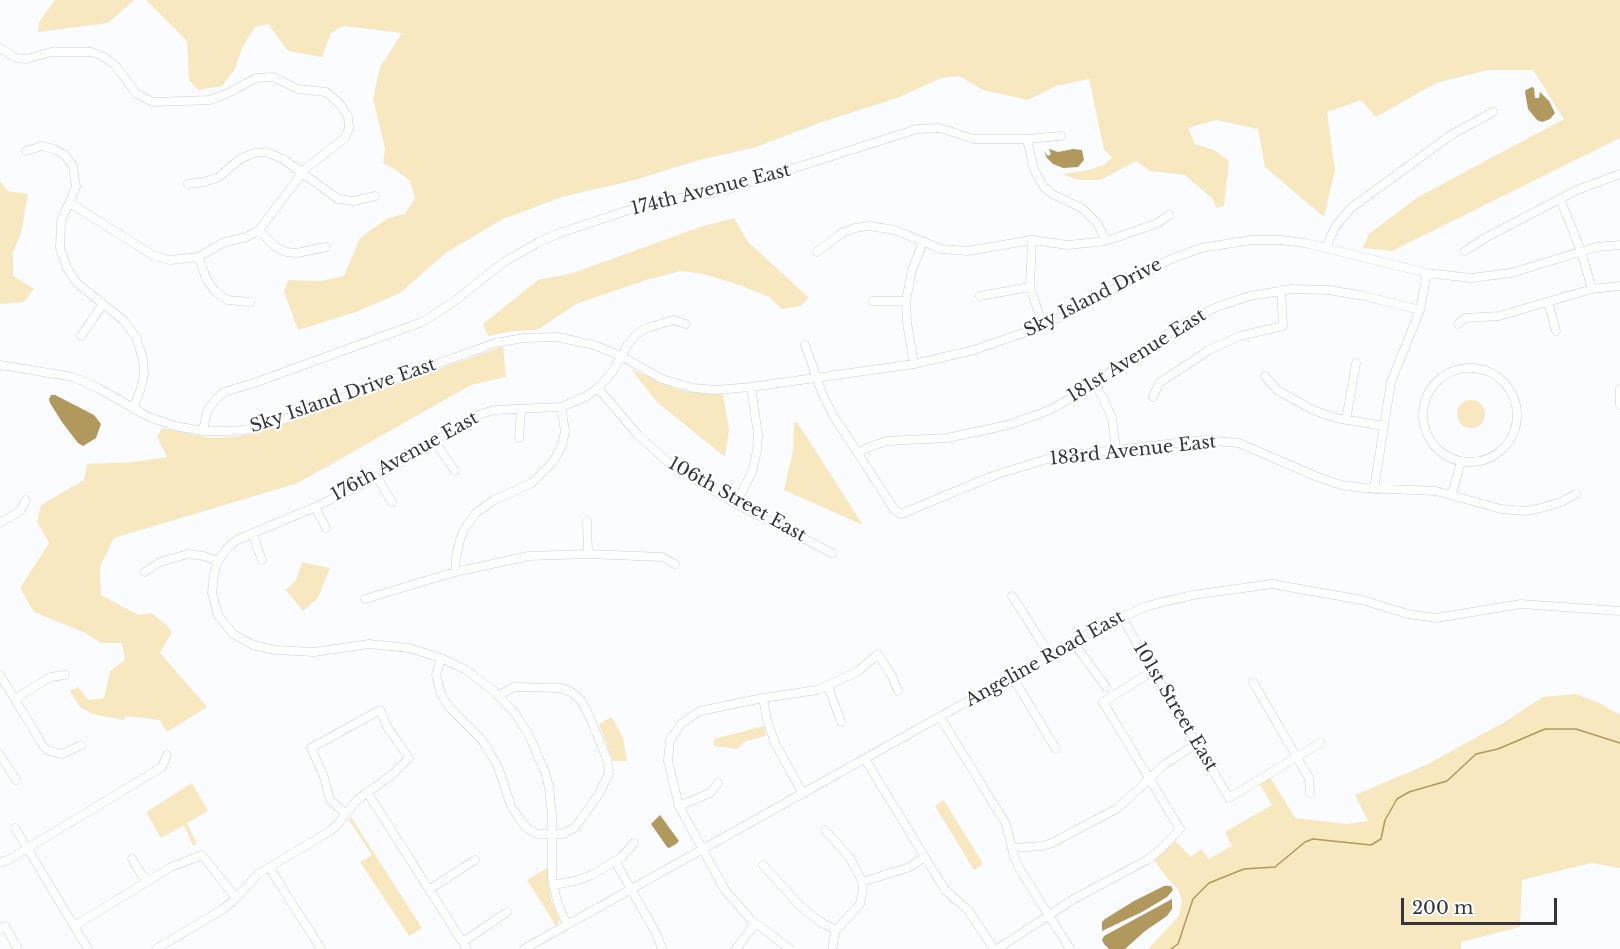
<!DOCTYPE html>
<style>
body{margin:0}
#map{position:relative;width:1620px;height:949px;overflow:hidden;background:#fafcff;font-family:"Libre Baskerville",serif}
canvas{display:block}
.scale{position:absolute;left:1401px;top:898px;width:156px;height:27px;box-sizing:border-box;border:3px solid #32363c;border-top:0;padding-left:8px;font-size:18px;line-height:21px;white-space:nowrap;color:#32363c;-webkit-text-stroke:4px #fff;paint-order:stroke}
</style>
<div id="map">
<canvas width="1620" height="949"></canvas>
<div class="scale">200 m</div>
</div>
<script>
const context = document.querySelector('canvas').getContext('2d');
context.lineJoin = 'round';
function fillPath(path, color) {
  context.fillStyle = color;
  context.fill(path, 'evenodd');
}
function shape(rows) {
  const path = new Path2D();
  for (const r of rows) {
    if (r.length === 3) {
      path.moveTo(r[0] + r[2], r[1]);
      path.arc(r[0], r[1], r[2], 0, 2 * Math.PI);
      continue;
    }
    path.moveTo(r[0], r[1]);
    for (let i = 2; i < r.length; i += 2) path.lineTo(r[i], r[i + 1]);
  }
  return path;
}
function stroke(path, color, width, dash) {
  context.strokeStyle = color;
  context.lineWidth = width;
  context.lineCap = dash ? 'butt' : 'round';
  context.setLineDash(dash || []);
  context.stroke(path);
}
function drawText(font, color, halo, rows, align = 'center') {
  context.font = font + ' "Libre Baskerville",serif';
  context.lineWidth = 4.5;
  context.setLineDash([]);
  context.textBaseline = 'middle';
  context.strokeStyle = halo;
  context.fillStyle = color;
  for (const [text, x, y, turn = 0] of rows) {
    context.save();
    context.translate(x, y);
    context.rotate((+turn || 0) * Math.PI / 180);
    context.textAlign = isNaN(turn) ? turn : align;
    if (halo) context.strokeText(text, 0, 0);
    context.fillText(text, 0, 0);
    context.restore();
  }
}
const green = shape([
 [55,0,134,0,108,23,38,32,39,22],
 [146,0,1620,0,1620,138,1392,251,1363,248,1369,234,1418,197,1564,119,1533,70,1488,70,1436,83,1376,117,1361,100,1327,112,1335,170,1324,217,1265,167,1258,129,1216,120,1188,128,1195,144,1214,150,1229,161,1224,206,1216,208,1213,199,1185,175,1150,171,1136,161,1100,180,1078,180,1062,174,1089,170,1103,165,1112,158,1104,149,1089,79,1056,86,1028,100,983,90,959,76,941,78,900,97,822,122,753,148,699,160,635,180,562,197,503,219,447,252,400,293,356,312,298,330,284,291,288,280,321,281,344,276,360,238,388,218,405,214,415,198,410,181,395,169,383,164,385,148,373,99,380,67,402,33,343,26,331,33,322,57,288,51,268,24,255,27,242,48,235,69,222,86,198,90,189,80,187,41],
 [0,181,7,191,28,194,21,234,13,252,13,276,34,289,24,302,0,304],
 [734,218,748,242,809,298,800,306,782,309,769,297,739,285,704,274,681,271,646,280,576,304,537,330,513,331,488,336,483,324,538,280,573,273,700,227],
 [503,346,506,377,471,385,298,483,114,538,100,567,101,595,138,615,151,613,164,623,172,632,160,653,207,707,167,732,160,720,126,716,124,720,92,714,80,707,70,691,78,687,88,700,104,698,110,671,125,660,122,643,101,643,85,633,34,612,20,588,49,543,37,522,41,505,84,480,87,464,133,462,167,457,157,437,162,428,211,438,240,436,272,428],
 [631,369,677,389,689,392,723,394,729,430,725,457,657,402],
 [1471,414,14],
 [797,422,863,525,784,490,793,451,794,423],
 [302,562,330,568,318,598,303,611,286,590,296,580],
 [1576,694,1597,702,1620,715,1620,868,1591,863,1522,880,1520,927,1461,942,1461,949,1148,949,1179,916,1182,900,1178,889,1168,879,1154,860,1175,841,1191,857,1201,849,1209,859,1232,846,1225,832,1272,805,1259,783,1270,777,1295,818,1347,824,1368,821,1355,795,1426,765,1503,723,1543,697],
 [612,717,623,738,627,761,613,761,599,724],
 [764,726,766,736,746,741,737,749,714,746,714,739],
 [192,783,208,811,187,823,197,844,193,846,184,825,161,838,146,812],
 [944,800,983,864,974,870,935,806],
 [351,817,422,928,409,936,360,862,372,855,349,820],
 [547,868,551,900,560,920,556,926,527,880]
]);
const water = shape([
 [1532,87,1534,88,1535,98,1539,98,1540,92,1549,101,1555,113,1550,119,1542,122,1537,120,1528,109,1525,92,1526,90],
 [1049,149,1058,152,1073,149,1082,150,1084,160,1078,167,1063,168,1053,164,1047,158,1044,151,1048,156,1051,154],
 [51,395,55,395,94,415,101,424,96,438,83,446,78,443,62,422,50,403,49,399],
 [660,815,679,841,676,844,669,848,667,847,651,824],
 [1164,886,1171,886,1173,890,1167,897,1142,912,1102,931,1102,922,1105,919,1134,901],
 [1172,899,1172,909,1167,916,1145,931,1125,949,1109,949,1104,944,1102,940,1104,936]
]);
const stream = shape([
 [1171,949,1178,944,1193,899,1209,883,1244,869,1275,867,1305,842,1313,839,1371,845,1381,839,1385,820,1397,799,1409,792,1447,781,1476,754,1498,749,1545,729,1576,729,1620,743]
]);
const minor = shape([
 [0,48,16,58,27,59,51,52,91,52,100,55,114,64,137,94,153,102,210,100,226,94,256,78,273,77,298,89,326,92,341,105,348,117,349,128,345,138,307,167,259,230,247,237,225,242,198,257,170,260,154,256,70,203],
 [1027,139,1034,170,1044,187,1052,194,1082,208,1097,223,1106,241],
 [26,151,42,146,54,149,65,155,73,166,76,187,61,221,60,248,67,268,77,283,123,320,136,337,143,359,144,375,140,391,133,409],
 [188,184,204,182,219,177,240,159,254,153,266,152,283,159,338,199,353,201,375,196],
 [1560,199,1581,251,1592,289],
 [259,230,274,246,286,252,297,253,326,247],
 [1032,240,1030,287,1043,326],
 [1326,248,1335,227,1351,208,1451,135,1493,112],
 [1465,251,1485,238,1577,190,1620,174],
 [817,252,842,233,855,228,869,226,895,230,941,249,968,251,1032,240,1068,245,1106,241,1158,223,1169,215],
 [198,257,207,280,215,291,227,300,250,302],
 [980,296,1030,287],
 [873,301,906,301],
 [1548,302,1556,331],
 [1458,324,1465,318,1499,316,1592,289,1620,286],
 [81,336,103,304],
 [805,345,824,398,833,415,894,509,901,514,995,475,1054,457,1203,440,1239,443,1315,476,1341,485,1364,488,1436,491,1501,509,1525,511,1541,508,1561,502,1576,494],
 [914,364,907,323,906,301,912,270,923,242],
 [0,365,73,377,98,388,149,417,175,426,203,431,229,431,244,430,276,422,495,343,524,338,557,337,594,345,621,356,662,379,693,388,716,390,751,387,914,364,974,350,1043,326,1171,259,1201,248,1251,240,1280,240,1305,243,1427,273,1471,278,1511,273,1596,247,1620,245],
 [1470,415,47],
 [1265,376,1277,390,1313,410,1336,418,1384,426],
 [1094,383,1103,398,1112,418,1116,449],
 [598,388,637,434,671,465,736,504,832,553],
 [1620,389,1620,405],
 [1153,397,1159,383,1209,350,1240,336,1283,326,1281,290],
 [1346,420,1356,363],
 [203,431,207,411,217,398,224,392,254,383,422,322,452,303,504,262,539,242,557,234,659,200,692,197,732,188,917,129,940,128,974,139,1027,139,1061,136],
 [519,438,521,410],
 [435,442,455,471],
 [858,453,869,447,887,441,947,438,1008,425,1047,411,1066,401,1188,321,1219,306,1250,296,1292,289,1329,290,1364,296,1420,310],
 [377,477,392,502],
 [1374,489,1391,382,1420,310,1427,273],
 [1452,494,1461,462],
 [736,504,752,472,757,451,758,435,751,387],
 [315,507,326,528],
 [587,521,588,554],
 [0,523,20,511,26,500],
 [252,533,262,560],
 [145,572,160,562,188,554,204,556,218,561],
 [455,572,456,557,460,540,464,529,476,513,494,500,532,483,553,462,562,446,565,431,561,407],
 [1012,596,1050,655],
 [365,599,455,572,529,556,588,554,662,557,675,564],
 [1121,616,1229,798,1320,743],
 [1073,642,1106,687],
 [441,658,436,675,441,694,450,708,482,740,498,767,511,806,521,821,528,829,538,834,563,834,574,828,579,822,599,794,609,773,607,759,589,716,581,700,571,692,561,688,514,687,499,695],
 [0,675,44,747,49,751,62,754,81,745],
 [1012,676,1056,749],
 [1253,682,1309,778,1310,793],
 [828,686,841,722],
 [763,698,767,720,775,743,803,794],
 [15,699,50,677,65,675],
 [940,717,1006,824,1014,857,1019,868,1070,949],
 [0,755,16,780],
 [865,759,945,890,968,910,994,949],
 [367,792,467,949],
 [679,806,710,793,718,783],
 [15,828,88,949],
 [825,830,850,858,861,879,863,887,860,904,836,930,832,949],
 [1012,848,1042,846,1052,843,1118,808,1165,764,1196,744],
 [132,859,146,881],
 [615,861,656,933,662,949],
 [0,862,8,860,162,767,167,755],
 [763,865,800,906,822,923,836,930],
 [269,867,321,949],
 [862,882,907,868,924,858],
 [553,885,575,881,592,875,622,857,634,843],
 [430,889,475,860],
 [567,925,557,901,552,879,552,815,549,787,545,772,529,735,514,712,495,692,466,670,441,658,409,648,369,644,314,652,275,650,253,645,233,634,218,615,212,593,214,574,218,561,227,548,237,540,315,507,377,477,475,416,494,410,561,407,585,397,598,388,613,371,628,344,637,334,647,328,673,320,686,324],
 [74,926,171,867,202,855,236,898],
 [0,929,5,926,18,949],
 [463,942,507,912],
 [156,949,223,909,236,898,258,874,330,831,337,825,357,800,393,774,409,758,388,728,380,710,311,748,323,774,330,800,345,813],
 [524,949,1104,625,1147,606,1193,595,1272,584,1362,600,1408,614,1436,618,1521,604,1620,611],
 [736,949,755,924],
 [790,949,751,920,725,890,679,806,668,761,670,740,681,724,700,711,763,698,817,690,857,672,878,654,891,674,898,691],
 [997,949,1074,899,1147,860,1161,849,1180,829,1103,702,1153,671]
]);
const streetNames = [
 ["174th Avenue East",711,190,-14],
 ["Sky Island Drive",1093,298,-27],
 ["181st Avenue East",1137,356,-32],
 ["Sky Island Drive East",343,396,-19],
 ["183rd Avenue East",1133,451,-6],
 ["176th Avenue East",405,457,-29],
 ["106th Street East",737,500,29],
 ["Angeline Road East",1045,659,-29],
 ["101st Street East",1175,707,59]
];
fillPath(green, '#f8e8c0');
fillPath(water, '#b1995d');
stroke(stream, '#b1995d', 1.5);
stroke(minor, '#c5cfdf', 9);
stroke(minor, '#fff', 8);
drawText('18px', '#32363c', '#fff', streetNames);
</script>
